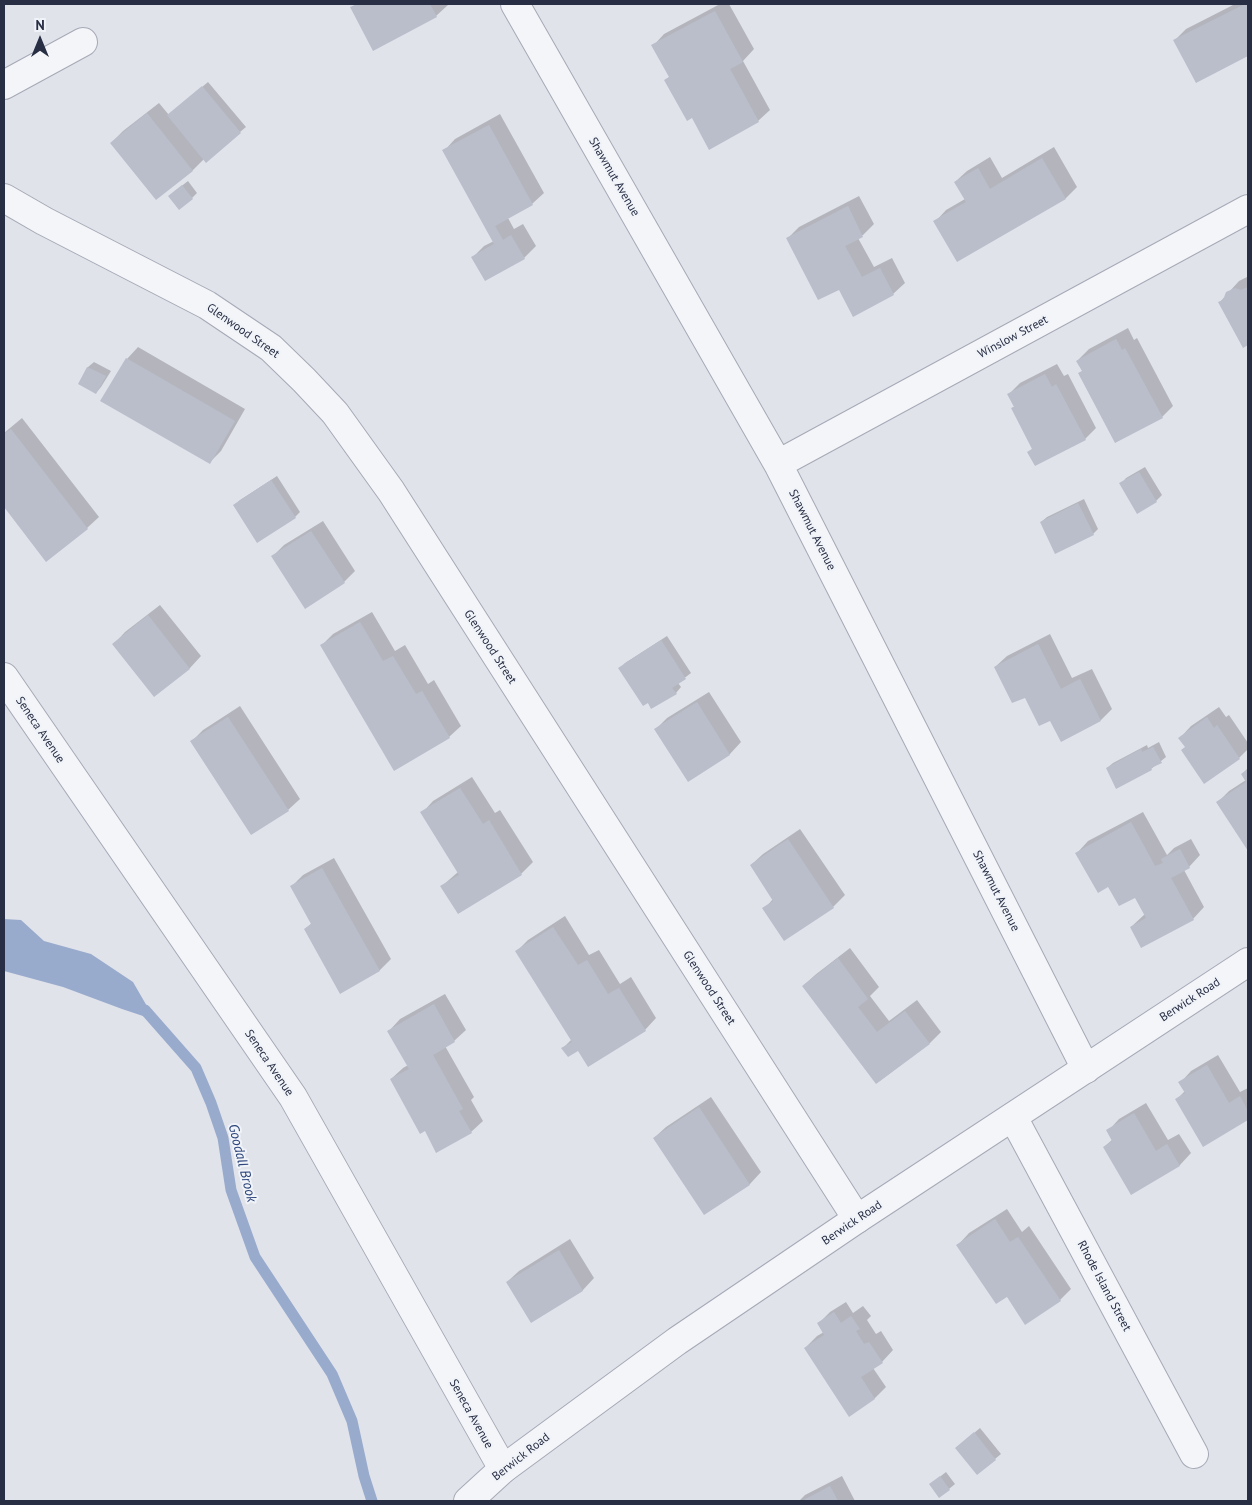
<!DOCTYPE html>
<style>
body{margin:0}
#map{position:relative;width:1252px;height:1505px;overflow:hidden;background:#e1e3eb;font-family:"PT Sans",sans-serif}
canvas{display:block}
.frame{position:absolute;inset:0;border:5px solid #282e44;pointer-events:none}
.north{position:absolute;left:15px;top:15px;width:50px;height:50px;-webkit-text-stroke:4px #f0f3f8;paint-order:stroke;rotate:0deg;font-size:14px;font-weight:700;line-height:20px;text-align:center;color:#282e44}
.north::after{content:'';display:block;margin:auto;width:18px;height:22px;background:#282e44;clip-path:polygon(50% 0,100% 100%,50% 72%,0 100%)}
</style>
<div id="map">
<canvas width="1252" height="1505"></canvas>
<div class="frame"></div>
<div class="north">N</div>
</div>
<script>
const context = document.querySelector('canvas').getContext('2d');
context.lineJoin = 'round';
function fillPath(path, color) {
  context.fillStyle = color;
  context.fill(path, 'evenodd');
}
function shape(rows) {
  const path = new Path2D();
  for (const r of rows) {
    path.moveTo(r[0], r[1]);
    for (let i = 2; i < r.length; i += 2) path.lineTo(r[i], r[i + 1]);
  }
  return path;
}
function stroke(path, color, width, dash) {
  context.strokeStyle = color;
  context.lineWidth = width;
  context.lineCap = dash ? 'butt' : 'round';
  context.setLineDash(dash || []);
  context.stroke(path);
}
function drawText(font, color, halo, rows, align = 'center') {
  context.font = font + ' "PT Sans",sans-serif';
  context.lineWidth = 4;
  context.setLineDash([]);
  context.textBaseline = 'middle';
  context.strokeStyle = halo;
  context.fillStyle = color;
  for (const [text, x, y, turn = 0] of rows) {
    context.save();
    context.translate(x, y);
    context.rotate((+turn || 0) * Math.PI / 180);
    context.textAlign = isNaN(turn) ? turn : align;
    if (halo) context.strokeText(text, 0, 0);
    context.fillText(text, 0, 0);
    context.restore();
  }
}
const water = shape([
 [4,919,21,920,44,941,91,954,133,982,155,1020,122,1009,63,987,4,971]
]);
const shadow = shape([
 [356,4,447,4,448,5,436,16,352,8],
 [720,4,729,4,754,49,743,61,770,110,758,121,693,117,666,80,670,76,653,46,664,34],
 [1235,4,1248,4,1248,55,1196,82,1175,40,1186,29],
 [208,82,246,127,240,132,204,159,193,170,156,199,111,143,123,131,159,103,169,115],
 [500,114,544,193,532,204,508,218,514,229,523,224,536,246,524,258,473,257,484,246,494,241,444,151,455,139],
 [1054,147,1077,187,1066,198,958,260,935,222,946,210,965,199,955,182,967,171,990,157,1002,178],
 [188,181,197,193,192,198,175,191],
 [859,196,874,224,863,235,858,238,874,267,892,258,905,283,893,294,839,288,787,239,799,227],
 [1247,277,1248,277,1248,344,1244,346,1220,302,1239,281],
 [1128,328,1134,340,1137,338,1173,406,1162,417,1077,361,1089,349],
 [138,347,245,409,221,451,209,463,127,359],
 [94,362,111,371,101,387,96,393,79,384,88,367],
 [1057,364,1064,376,1068,374,1096,428,1085,439,1029,452,1033,448,1012,408,1015,406,1009,394,1020,383],
 [22,418,99,517,87,528,46,560,4,505,4,433],
 [1145,467,1162,495,1156,501,1121,484,1126,478],
 [277,476,300,512,295,517,234,505,240,500],
 [1084,499,1098,529,1093,534,1041,522,1047,517],
 [323,521,355,571,344,582,272,557,284,545],
 [160,605,201,656,190,668,154,695,114,644,125,632],
 [372,612,395,651,405,645,428,684,434,680,461,726,449,737,322,645,333,634],
 [1050,634,1072,678,1092,669,1112,709,1101,720,1050,719,995,667,1007,656],
 [667,636,691,673,678,683,681,687,676,693,652,708,620,668,625,663],
 [709,692,741,742,730,754,689,780,656,729,667,718],
 [240,706,300,799,288,810,192,741,203,730],
 [1219,707,1226,717,1229,715,1248,743,1248,749,1239,758,1205,782,1186,747,1180,738,1191,726],
 [1159,742,1166,757,1151,769,1107,768,1113,763,1147,745,1148,748],
 [1248,768,1248,849,1218,802,1229,791,1246,780,1242,774],
 [472,777,495,813,500,810,533,862,521,874,458,913,442,886,458,872,422,813,433,801],
 [1143,812,1167,855,1174,848,1191,839,1200,855,1189,867,1184,870,1204,907,1193,919,1131,927,1145,914,1135,896,1109,886,1077,853,1088,841],
 [800,829,845,895,833,907,784,939,764,909,773,899,751,865,763,854],
 [334,858,391,959,380,970,341,992,305,929,312,923,292,886,303,875],
 [565,916,589,955,599,950,620,984,631,977,656,1018,645,1030,578,1049,563,1048,572,1039,517,951,528,940],
 [850,948,879,987,870,996,889,1021,917,1000,941,1032,930,1043,877,1083,803,986,815,975],
 [445,994,466,1030,454,1041,445,1046,474,1097,471,1100,483,1121,471,1132,425,1129,391,1079,403,1068,408,1065,389,1031,400,1019],
 [1218,1055,1240,1092,1248,1088,1248,1119,1204,1145,1177,1099,1185,1091,1180,1083,1191,1071],
 [711,1097,761,1172,750,1184,704,1213,654,1138,666,1127],
 [1146,1103,1168,1140,1179,1134,1191,1153,1180,1165,1132,1193,1104,1147,1113,1139,1108,1131,1119,1119],
 [1007,1209,1022,1232,1029,1226,1071,1289,1060,1300,1007,1295,958,1245,969,1233],
 [570,1239,594,1278,583,1290,531,1321,507,1282,519,1271],
 [846,1302,853,1313,863,1306,871,1316,867,1320,876,1334,881,1331,893,1350,882,1362,873,1368,886,1387,875,1398,849,1415,805,1348,817,1336,824,1332,818,1324,830,1312],
 [980,1428,1001,1454,995,1459,962,1443],
 [946,1472,955,1484,949,1489,937,1479],
 [842,1476,855,1501,799,1501,805,1495]
]);
const stream = shape([
 [145,1010,196,1068,211,1103,223,1138,231,1190,255,1257,332,1374,352,1421,364,1476,372,1501]
]);
const building = shape([
 [357,4,430,4,437,17,373,51,350,7],
 [1245,4,1248,4,1248,56,1196,83,1173,40],
 [715,11,743,62,730,69,759,122,709,150,692,118,687,121,664,80,669,77,651,45],
 [202,86,241,133,206,163,167,115],
 [147,113,193,171,156,200,110,143],
 [489,125,533,205,495,226,503,240,511,235,525,259,485,281,471,257,494,244,442,150],
 [1042,158,1066,199,957,262,933,221,966,202,954,182,978,168,990,189],
 [182,185,193,199,179,210,168,196],
 [848,206,863,237,845,246,862,277,880,268,894,295,853,317,839,290,818,300,786,238],
 [1248,287,1248,345,1243,348,1218,302,1223,300,1226,292,1235,288,1241,290],
 [1116,339,1122,350,1125,348,1163,418,1115,443,1078,373,1082,371,1076,361],
 [126,358,235,421,210,464,100,401],
 [87,367,106,376,96,394,78,384],
 [1045,374,1052,387,1056,384,1086,440,1035,466,1027,452,1032,449,1011,408,1014,407,1007,394],
 [11,429,88,529,46,562,4,507,4,434],
 [1139,472,1157,502,1137,514,1119,483],
 [271,480,296,518,257,543,233,505],
 [1078,503,1094,535,1055,554,1040,522],
 [311,531,345,583,305,609,271,556],
 [148,615,190,669,154,697,112,644],
 [360,622,383,661,393,656,416,694,422,691,450,738,394,771,320,645],
 [661,640,686,679,672,688,677,694,651,709,648,703,643,706,618,668],
 [1038,644,1061,689,1080,679,1101,721,1061,742,1050,721,1039,726,1025,698,1012,703,994,667],
 [697,702,730,755,688,782,654,729],
 [228,717,289,811,251,835,190,741],
 [1207,717,1214,728,1217,725,1240,759,1204,784,1181,750,1185,747,1178,738],
 [1153,747,1162,763,1151,768,1152,770,1116,789,1106,768,1141,749,1142,752],
 [1248,769,1248,851,1216,802,1246,782,1241,774],
 [460,788,483,824,489,820,522,875,458,914,440,886,459,875,420,812],
 [1131,822,1155,866,1163,863,1161,859,1180,849,1190,868,1171,878,1194,920,1141,948,1130,927,1146,918,1135,898,1119,906,1108,887,1098,893,1075,853],
 [788,839,834,908,784,941,762,908,773,901,750,865],
 [322,868,380,971,340,994,304,929,311,924,290,886],
 [553,927,578,965,587,960,608,994,619,988,646,1031,588,1067,578,1051,568,1057,561,1048,572,1042,515,951],
 [838,958,868,999,858,1007,877,1032,905,1011,930,1044,876,1084,802,986],
 [434,1004,455,1042,433,1055,463,1109,459,1111,472,1133,436,1153,425,1131,420,1134,390,1079,409,1069,387,1031],
 [1207,1065,1229,1103,1240,1096,1248,1111,1248,1120,1203,1147,1175,1099,1185,1093,1178,1082],
 [699,1107,750,1185,704,1215,653,1138],
 [1134,1113,1156,1151,1167,1144,1180,1166,1131,1195,1103,1147,1112,1141,1106,1130],
 [995,1219,1010,1242,1018,1237,1061,1301,1025,1325,1007,1297,996,1304,956,1245],
 [559,1250,583,1291,531,1323,506,1282],
 [834,1312,841,1323,851,1316,860,1329,856,1331,864,1344,869,1342,883,1363,861,1377,875,1399,849,1417,804,1348,824,1335,817,1323],
 [974,1432,996,1460,977,1475,955,1448],
 [940,1476,950,1490,939,1498,929,1484],
 [830,1486,838,1501,802,1501]
]);
const minor = shape([
 [515,4,778,464,1086,1069],
 [4,85,83,42],
 [4,198,44,221,207,305,271,348,304,380,335,413,391,491,857,1219],
 [778,464,1248,209],
 [4,677,293,1097,503,1469],
 [1013,1117,1194,1454]
]);
const tertiary = shape([
 [468,1501,503,1469,677,1341,857,1219,1248,962]
]);
const streetNames = [
 ["Shawmut Avenue",614,177,60],
 ["Glenwood Street",243,331,35],
 ["Winslow Street",1013,337,-28],
 ["Shawmut Avenue",812,530,63],
 ["Glenwood Street",490,647,57],
 ["Seneca Avenue",40,730,56],
 ["Shawmut Avenue",996,891,63],
 ["Glenwood Street",709,988,57],
 ["Berwick Road",1190,1000,-33],
 ["Seneca Avenue",269,1063,56],
 ["Berwick Road",852,1223,-34],
 ["Rhode Island Street",1104,1286,62],
 ["Seneca Avenue",471,1414,61],
 ["Berwick Road",521,1457,-38]
];
const waterNames = [
 ["Goodall Brook",242,1163,76]
];
fillPath(water, '#99abcd');
fillPath(shadow, '#0003');
stroke(stream, '#99abcd', 11);
fillPath(building, '#babecb');
stroke(minor, '#a6a9b6', 30);
stroke(tertiary, '#a6a9b6', 30);
stroke(minor, '#f4f5f8', 28);
stroke(tertiary, '#f4f5f8', 28);
drawText('12px', '#282e44', '#f0f3f8', streetNames);
drawText('italic 14px', '#2e467b', '#f0f3f8', waterNames);
</script>
